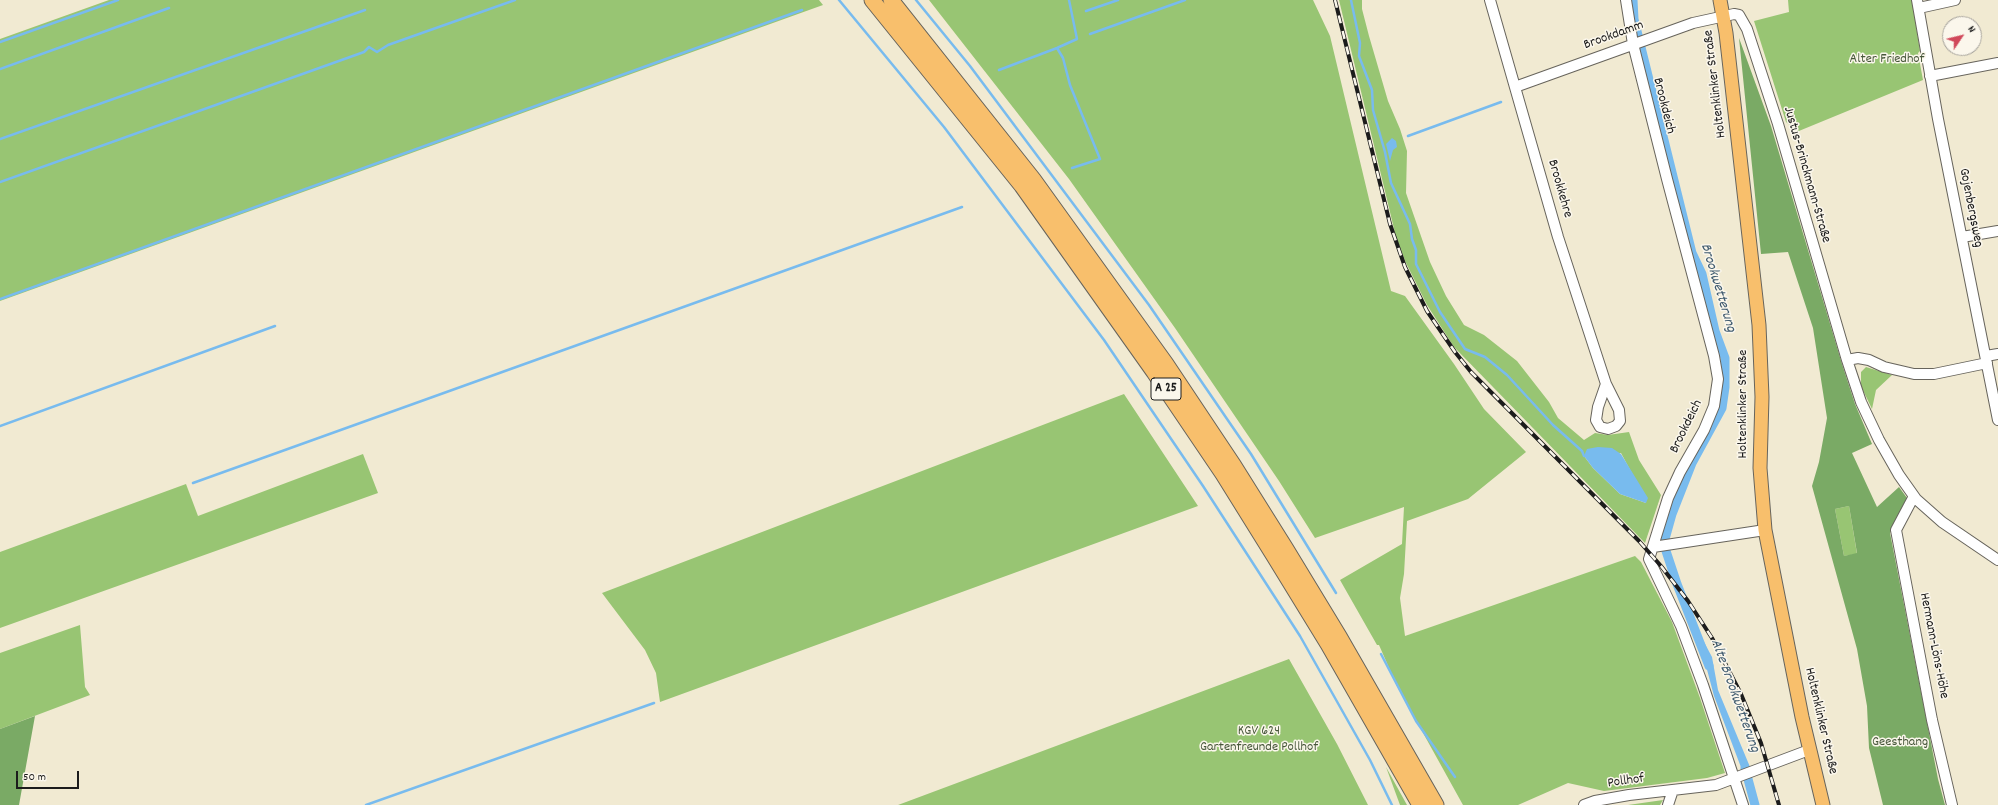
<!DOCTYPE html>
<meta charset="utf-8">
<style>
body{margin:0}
#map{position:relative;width:1998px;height:805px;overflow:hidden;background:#f1ead2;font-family:Dekko,sans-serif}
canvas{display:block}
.north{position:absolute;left:1942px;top:16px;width:40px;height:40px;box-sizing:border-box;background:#fbf7ec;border:1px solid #a29f99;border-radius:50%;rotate:55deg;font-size:11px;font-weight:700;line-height:16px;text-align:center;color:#1c1c1c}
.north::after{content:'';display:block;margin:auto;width:14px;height:18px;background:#d1495b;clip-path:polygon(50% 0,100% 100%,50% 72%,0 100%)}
.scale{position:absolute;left:16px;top:771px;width:63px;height:18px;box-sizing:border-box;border:2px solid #1c1c1c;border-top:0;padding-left:5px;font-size:12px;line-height:14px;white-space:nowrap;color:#1c1c1c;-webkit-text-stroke:3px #fbf7ec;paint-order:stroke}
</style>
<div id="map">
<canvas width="1998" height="805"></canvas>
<div class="north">N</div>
<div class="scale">50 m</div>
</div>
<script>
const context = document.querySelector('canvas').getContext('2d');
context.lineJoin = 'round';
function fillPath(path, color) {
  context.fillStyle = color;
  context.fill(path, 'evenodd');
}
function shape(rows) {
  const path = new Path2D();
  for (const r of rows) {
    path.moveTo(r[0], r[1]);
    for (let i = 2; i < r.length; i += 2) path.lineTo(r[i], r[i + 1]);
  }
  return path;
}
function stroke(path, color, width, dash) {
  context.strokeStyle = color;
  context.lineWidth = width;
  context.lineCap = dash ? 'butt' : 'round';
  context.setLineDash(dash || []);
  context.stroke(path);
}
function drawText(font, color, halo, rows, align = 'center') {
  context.font = font + ' Dekko,sans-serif';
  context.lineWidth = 3;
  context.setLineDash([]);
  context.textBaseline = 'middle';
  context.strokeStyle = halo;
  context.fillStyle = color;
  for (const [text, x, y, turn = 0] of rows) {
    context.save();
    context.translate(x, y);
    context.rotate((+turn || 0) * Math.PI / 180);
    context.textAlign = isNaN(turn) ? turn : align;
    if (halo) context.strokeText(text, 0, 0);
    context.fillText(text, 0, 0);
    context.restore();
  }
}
const green = shape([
 [109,0,819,0,823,5,0,301,0,39],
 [929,0,1313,0,1330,36,1391,291,1405,296,1454,364,1484,409,1526,452,1468,499,1407,521,1404,574,1400,598,1405,636,1635,556,1641,562,1672,622,1700,698,1725,773,1707,778,1604,791,1568,783,1518,805,1463,805,1397,686,1379,645,1377,645,1340,580,1402,544,1404,507,1315,538,1279,481,1175,328,1069,179],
 [1339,0,1362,0,1362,9,1369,36,1388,101,1400,129,1407,151,1406,193,1430,262,1446,296,1464,325,1484,335,1517,361,1549,402,1558,418,1584,440,1595,433,1608,435,1629,432,1639,460,1661,495,1645,543,1454,347,1427,305,1406,263,1396,237],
 [1621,453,1636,481,1646,503,1620,494,1593,468,1584,456],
 [1788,0,1912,0,1920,51,1918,53,1923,80,1794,133,1791,126,1786,122,1754,21,1789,12],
 [1866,367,1892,375,1876,390,1872,409,1861,386,1861,372],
 [1124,394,1198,506,660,702,656,673,645,650,602,593],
 [363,454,378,493,0,628,0,552,186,484,198,516],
 [1849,506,1857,554,1844,556,1835,509],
 [80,625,85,687,90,695,0,729,0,653],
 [1289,659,1337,744,1368,805,898,805],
 [1386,767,1407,805,1400,805],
 [1663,800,1660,805,1628,805]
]);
const forest = shape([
 [1739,38,1771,126,1842,364,1855,404,1872,444,1852,453,1877,507,1899,487,1907,498,1890,533,1938,779,1945,805,1883,805,1869,748,1867,706,1857,649,1812,486,1819,462,1827,418,1813,328,1788,252,1761,254],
 [1849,506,1857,553,1844,556,1835,509],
 [35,716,19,805,0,805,0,729]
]);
const water = shape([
 [1392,138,1396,141,1397,147,1393,150,1390,161,1386,144],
 [1598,447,1612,448,1621,454,1648,498,1646,503,1620,494,1593,468,1584,456,1587,449],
 [1704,642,1712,657,1718,690,1750,767,1742,770,1714,696,1705,662]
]);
const stream = shape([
 [839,0,944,127,1104,340,1203,486,1300,636,1370,760,1392,805],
 [916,0,970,66,1149,305,1251,454,1336,593],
 [1351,0,1360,43,1359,56,1372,90,1373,110,1385,152,1391,183,1410,224,1412,239,1416,250,1416,264,1440,312,1465,349,1485,357,1507,375,1553,425,1582,451,1584,456],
 [1086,11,1118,0],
 [1090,34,1185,0],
 [0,42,118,0],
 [1057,48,1063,58,1070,85,1100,159,1072,168],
 [0,69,169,8],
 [999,70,1057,48,1077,39,1069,0],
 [1408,136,1501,102],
 [0,139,365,10],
 [0,182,364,52,369,47,377,52,388,45,515,0],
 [0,299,802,10],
 [0,426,275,326],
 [193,483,962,207],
 [1381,654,1416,721,1455,777],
 [366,805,654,703]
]);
const canal = shape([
 [1633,0,1634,19,1692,253,1702,274,1715,331,1725,358,1725,387,1722,408,1692,463,1672,514,1665,539,1666,551,1677,584,1709,666],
 [1745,768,1755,805]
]);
const minor = shape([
 [1490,0,1558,237,1606,384,1619,410,1620,421,1616,426,1608,429,1600,427,1596,420,1598,407,1606,384],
 [1626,0,1633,44,1667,179,1714,356,1718,379,1714,406,1704,430,1680,472,1668,498,1649,559,1681,626,1703,685,1743,805],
 [1917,0,1938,119,1998,420],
 [1919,8,1955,0],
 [1930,76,1998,63],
 [1515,87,1693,23,1734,14,1739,15,1747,29,1778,124,1847,360,1861,402,1879,440,1899,475,1916,499,1942,522,1998,560],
 [1962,237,1998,231],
 [1986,356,1998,354],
 [1847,360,1858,358,1869,360,1884,367,1914,374,1934,374,1987,363],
 [1914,496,1896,530,1932,720,1952,805],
 [1653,547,1765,530],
 [1584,805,1595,801,1629,795,1716,785,1809,750],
 [1668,805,1673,790]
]);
const major = shape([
 [1720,0,1726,33,1759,325,1762,397,1760,468,1765,530,1802,717,1823,805]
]);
const highway = shape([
 [872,0,1022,186,1154,372,1223,474,1274,556,1328,644,1420,805],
 [891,0,1033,179,1166,364,1234,466,1286,549,1340,638,1436,805]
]);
const rail = shape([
 [1335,0,1390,224,1405,267,1427,311,1455,352,1471,372,1639,541,1661,566,1688,601,1712,638,1741,694,1761,743,1779,805]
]);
const shields = [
 [1166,389,30]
];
const shieldNames = [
 ["A 25",1166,389]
];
const streetNames = [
 ["Brookdamm",1614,36,-20],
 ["Holtenklinker Straße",1716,84,-97],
 ["Brookdeich",1663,106,76],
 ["Justus-Brinckmann-Straße",1806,175,74],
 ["Brookkehre",1559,189,74],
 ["Gojenbergsweg",1970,208,79],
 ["Holtenklinker Straße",1744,404,-90],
 ["Brookdeich",1687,427,-64],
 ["Hermann-Löns-Höhe",1933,646,79],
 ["Holtenklinker Straße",1820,721,77],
 ["Pollhof",1626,782,-8]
];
const parkNames = [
 ["Alter Friedhof",1887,60],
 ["KGV 624",1259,732],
 ["Gartenfreunde Pollhof",1259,748],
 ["Geesthang",1900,743]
];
const waterNames = [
 ["Brookwetterung",1717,288,73],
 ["Alte Brookwetterung",1734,696,70]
];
fillPath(green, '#98c573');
fillPath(forest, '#7aaa65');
fillPath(water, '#78bbee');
stroke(stream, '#78bbee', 2.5);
stroke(canal, '#78bbee', 9);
stroke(minor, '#67645c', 12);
stroke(major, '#67645c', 15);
stroke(highway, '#67645c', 17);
stroke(minor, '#fff', 10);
stroke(major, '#f8bf6c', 13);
stroke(highway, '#f8bf6c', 15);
stroke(rail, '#1c1c1c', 4);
stroke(rail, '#fbf7ec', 2.5, [8]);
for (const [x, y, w] of shields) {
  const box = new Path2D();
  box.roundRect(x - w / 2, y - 11, w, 22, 3);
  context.fillStyle = '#fbf7ec';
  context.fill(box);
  stroke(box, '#1c1c1c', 1);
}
drawText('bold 13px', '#1c1c1c', null, shieldNames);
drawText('14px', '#1c1c1c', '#fbf7ec', streetNames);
drawText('14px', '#47573a', '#fbf7ec', parkNames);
drawText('italic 15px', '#415c70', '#fbf7ec', waterNames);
</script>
